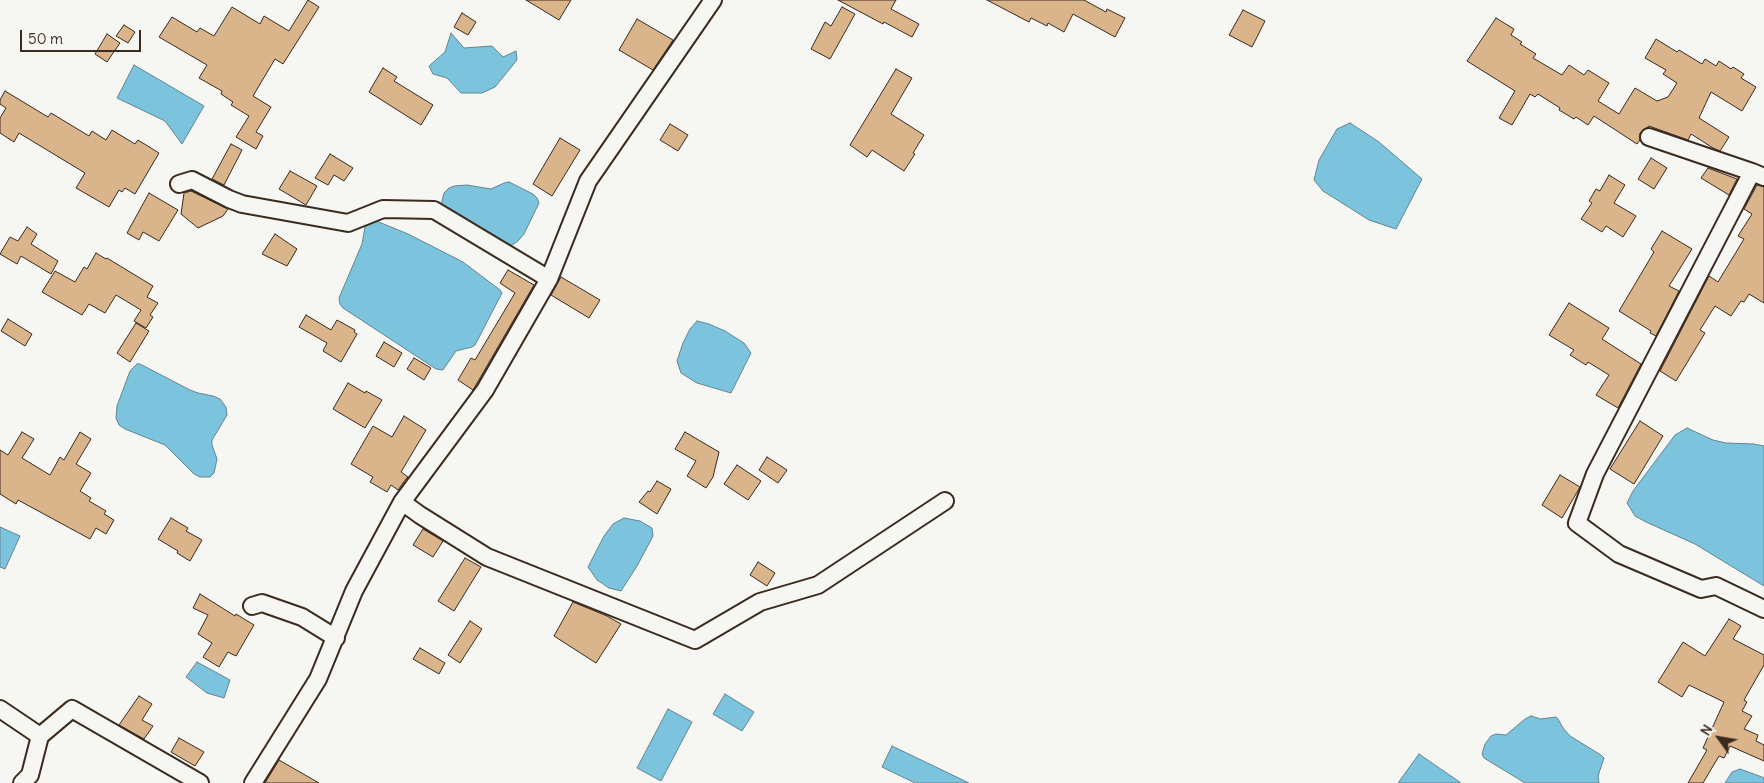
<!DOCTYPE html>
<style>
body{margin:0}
#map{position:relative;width:1764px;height:783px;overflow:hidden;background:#f6f6f2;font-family:Delius,sans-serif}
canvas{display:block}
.north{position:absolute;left:1694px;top:713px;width:50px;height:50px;-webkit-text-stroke:4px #f6f6f2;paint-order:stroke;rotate:302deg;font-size:14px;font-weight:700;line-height:20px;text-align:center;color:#3b2a1e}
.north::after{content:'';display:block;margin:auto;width:18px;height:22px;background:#3b2a1e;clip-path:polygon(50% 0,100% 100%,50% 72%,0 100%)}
.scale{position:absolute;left:20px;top:30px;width:121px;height:22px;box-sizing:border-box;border:2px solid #3b2a1e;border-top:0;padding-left:6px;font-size:15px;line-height:18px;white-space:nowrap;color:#3b2a1e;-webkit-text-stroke:4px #f6f6f2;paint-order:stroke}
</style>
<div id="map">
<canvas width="1764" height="783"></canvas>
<div class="north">N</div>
<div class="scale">50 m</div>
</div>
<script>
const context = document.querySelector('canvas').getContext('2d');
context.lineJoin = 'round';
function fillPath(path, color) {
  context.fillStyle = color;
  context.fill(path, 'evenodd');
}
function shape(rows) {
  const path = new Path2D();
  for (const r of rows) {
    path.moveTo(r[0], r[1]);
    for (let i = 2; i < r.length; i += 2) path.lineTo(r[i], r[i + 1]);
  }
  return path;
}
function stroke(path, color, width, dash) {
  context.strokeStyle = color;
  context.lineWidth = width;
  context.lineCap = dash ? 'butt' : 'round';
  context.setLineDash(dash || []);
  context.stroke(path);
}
const water = shape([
 [451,33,464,48,492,46,503,57,516,51,517,60,495,87,482,93,461,93,447,78,433,74,429,66,445,52,451,33],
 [134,65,204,106,182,144,165,121,117,98,134,65],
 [1350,123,1379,142,1422,179,1396,229,1369,220,1323,191,1314,180,1319,160,1337,129,1350,123],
 [509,182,533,194,537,198,539,203,524,234,518,241,512,245,506,244,441,205,444,193,449,188,454,186,467,185,491,189,504,183,509,182],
 [374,220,408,234,463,262,500,290,502,293,475,345,472,347,456,351,443,370,436,369,343,308,340,304,339,298,362,244,365,227,367,224,374,220],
 [697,321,709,324,725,331,744,343,751,353,731,393,697,383,681,373,677,361,683,343,690,329,697,321],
 [137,364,140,364,190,390,198,393,213,396,220,399,226,407,227,415,212,440,212,445,217,459,214,473,210,477,200,477,194,474,165,445,125,429,119,425,116,418,117,406,130,371,137,364],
 [1687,428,1713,440,1726,443,1754,444,1764,446,1764,586,1695,544,1646,522,1635,516,1627,503,1633,491,1675,435,1687,428],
 [624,518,640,521,652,528,653,536,637,566,621,591,609,588,597,580,588,567,604,536,613,524,624,518],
 [0,527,20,536,5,569,0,567,0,527],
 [197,662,230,680,224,698,207,693,186,677,197,662],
 [725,694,754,712,742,731,713,714,725,694],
 [668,709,692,722,661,781,637,768,668,709],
 [1531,716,1541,719,1556,717,1558,719,1563,728,1570,736,1601,755,1604,758,1598,776,1599,783,1525,783,1484,758,1482,754,1485,744,1491,736,1496,734,1506,735,1525,719,1531,716],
 [892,746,969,783,915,783,882,767,892,746],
 [1419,754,1461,783,1398,783,1419,754],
 [1740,769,1762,777,1764,778,1764,783,1725,783,1732,772,1740,769]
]);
const building = shape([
 [308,0,319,7,283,64,275,59,253,96,271,107,256,132,263,136,256,149,236,137,249,116,231,105,233,102,221,94,222,91,199,78,207,65,159,37,172,17,197,32,200,28,214,36,232,7,260,24,264,16,289,31,308,0],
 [526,0,571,0,559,20,526,0],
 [838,0,896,0,891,9,919,24,912,37,884,22,883,24,838,0],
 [987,0,1084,0,1106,12,1107,9,1125,18,1115,37,1073,14,1064,32,1048,23,1047,26,1031,18,1029,22,987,0],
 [842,7,855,14,830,59,811,49,825,22,831,26,842,7],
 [1243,10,1265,21,1252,47,1229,35,1243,10],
 [462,13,476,22,468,35,454,27,462,13],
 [1496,18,1514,29,1511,35,1522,42,1520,44,1536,54,1533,58,1562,75,1569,65,1584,75,1588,70,1609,83,1598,101,1619,114,1635,88,1657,101,1668,97,1677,83,1663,74,1666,70,1645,58,1656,39,1677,52,1679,50,1702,64,1705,59,1716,66,1719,61,1731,69,1733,67,1744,74,1741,78,1756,87,1742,111,1711,92,1699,118,1729,137,1720,151,1713,148,1691,134,1688,140,1649,126,1640,133,1640,140,1637,144,1594,116,1588,125,1576,117,1574,119,1559,110,1560,108,1538,94,1535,97,1530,94,1512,125,1499,118,1515,91,1467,61,1496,18],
 [637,19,673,40,653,70,619,50,637,19],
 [124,25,135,32,128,43,116,36,124,25],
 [107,34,120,43,107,62,95,54,107,34],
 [383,68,397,77,394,81,433,105,421,125,369,92,383,68],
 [896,69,912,78,891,114,924,135,913,153,915,154,904,171,872,150,867,157,850,145,896,69],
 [5,91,48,117,51,113,89,136,92,131,106,140,112,130,135,144,138,140,159,153,135,194,125,188,122,192,119,190,109,207,76,188,85,173,19,133,14,142,0,133,0,118,6,108,0,104,0,100,5,91],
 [670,124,688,135,678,151,660,140,670,124],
 [560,138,580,150,552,196,533,184,560,138],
 [231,144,242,150,224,185,212,179,231,144],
 [330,154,353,168,344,181,334,175,328,185,315,178,330,154],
 [1651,158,1667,168,1654,189,1638,179,1651,158],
 [1708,168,1737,179,1729,195,1701,178,1708,168],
 [290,171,317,186,306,205,279,189,290,171],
 [1609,175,1625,185,1614,203,1636,216,1623,237,1606,226,1602,232,1581,219,1592,203,1589,201,1596,189,1600,191,1609,175],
 [1757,185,1764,187,1764,303,1749,294,1744,302,1741,301,1731,316,1715,306,1700,330,1705,333,1676,381,1660,371,1709,276,1718,282,1744,239,1738,236,1752,214,1744,209,1757,185],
 [191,191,228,209,223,216,198,228,181,214,184,193,191,191],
 [149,193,178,210,159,241,143,232,139,240,127,233,149,193],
 [27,227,37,234,31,244,58,261,51,274,21,256,17,264,0,254,10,237,18,241,27,227],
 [1662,231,1692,249,1669,286,1679,291,1656,336,1650,333,1651,331,1619,311,1654,252,1651,249,1662,231],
 [275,234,297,249,287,266,262,254,275,234],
 [96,253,106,259,107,258,153,286,147,297,158,303,150,315,153,317,146,328,134,321,141,310,116,295,105,313,89,304,82,315,42,292,55,271,75,282,84,267,87,269,96,253],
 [508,270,534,285,473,390,458,380,471,358,475,360,515,293,500,283,508,270],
 [561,277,600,300,589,318,551,295,561,277],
 [1569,303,1609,328,1602,339,1641,364,1618,408,1596,395,1609,375,1588,362,1586,365,1570,355,1574,350,1549,335,1569,303],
 [306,315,331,330,337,320,355,330,354,332,357,334,341,362,323,351,327,343,299,327,306,315],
 [8,319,32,334,25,346,1,331,8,319],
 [136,323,149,331,130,362,117,353,136,323],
 [384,342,402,353,394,367,376,356,384,342],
 [414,358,431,368,424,380,407,369,414,358],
 [348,383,365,393,366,391,382,400,365,428,333,409,348,383],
 [404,416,426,430,401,472,408,477,406,479,398,490,391,485,387,492,370,482,373,477,351,464,373,426,392,437,404,416],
 [1640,421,1663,436,1634,484,1610,469,1640,421],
 [22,432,34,439,22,458,50,475,60,457,64,460,80,432,91,439,76,464,91,473,80,491,91,498,89,501,106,511,104,514,114,520,106,534,96,528,90,539,18,500,16,504,0,494,0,450,8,455,22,432],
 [685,432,719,452,713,477,706,488,687,476,696,461,675,449,685,432],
 [767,457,787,470,778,483,759,470,767,457],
 [737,465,761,481,748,500,724,484,737,465],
 [1560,475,1580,487,1562,518,1542,505,1560,475],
 [657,481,671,489,657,514,639,502,648,491,650,492,657,481],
 [171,518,188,528,186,531,202,540,190,561,177,553,178,551,158,539,171,518],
 [423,529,443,541,433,557,413,545,423,529],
 [465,558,481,567,454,611,438,601,465,558],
 [758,562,775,573,767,586,750,575,758,562],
 [200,594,235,616,236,614,254,625,236,656,228,652,219,667,203,657,212,643,198,634,208,615,193,608,200,594],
 [573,602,607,616,621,624,596,663,554,636,573,602],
 [1729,619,1741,626,1733,639,1764,655,1764,665,1744,700,1747,702,1742,711,1752,716,1744,729,1758,735,1756,741,1764,745,1764,761,1730,746,1724,758,1719,756,1703,783,1688,783,1707,750,1703,748,1724,702,1689,685,1682,697,1658,682,1683,642,1705,656,1729,619],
 [470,621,482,629,460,663,448,655,470,621],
 [420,648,445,663,439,674,413,659,420,648],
 [139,696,152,704,142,720,153,726,144,739,119,725,139,696],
 [179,738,204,752,195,766,171,752,179,738],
 [279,760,319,783,265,783,279,760]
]);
const minor = shape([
 [1649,137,1752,172],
 [1764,177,1752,172,1595,474,1577,523,1619,554,1701,589,1716,586,1764,609],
 [179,184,192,180,229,199,242,204,348,223,383,209,434,210,549,279],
 [402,502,420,515,487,557,695,640,760,602,818,585,945,501],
 [252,606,262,603,302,617,336,638],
 [0,709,40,736,72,709,200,783],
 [22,783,30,775,40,736],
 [253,783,318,679,354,591,402,502,485,390,549,279,588,181,713,0]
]);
fillPath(water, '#7cc4dd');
stroke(water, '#628691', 1);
fillPath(building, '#dab48b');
stroke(building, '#3b2a1e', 1);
stroke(minor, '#3b2a1e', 20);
stroke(minor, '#f6f6f2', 16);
</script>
